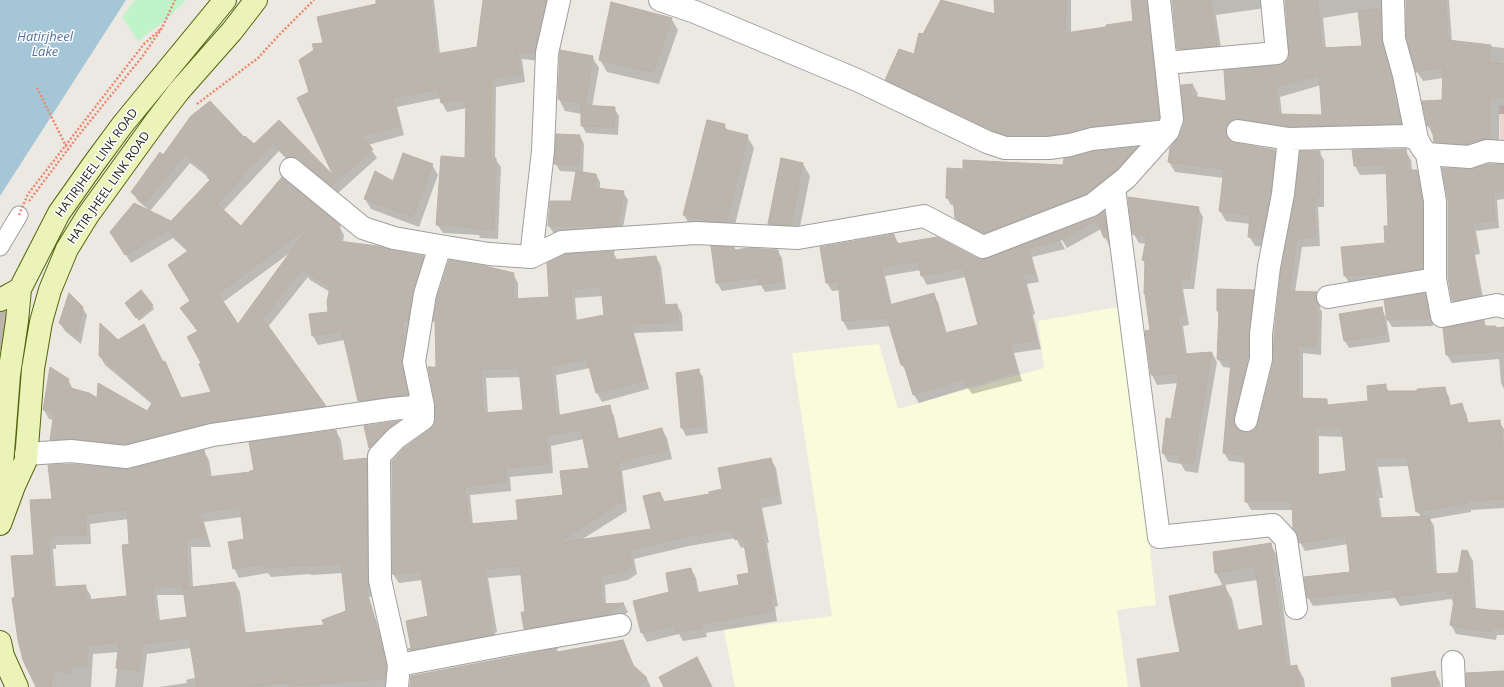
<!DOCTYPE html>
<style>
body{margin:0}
canvas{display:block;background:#ebe9e1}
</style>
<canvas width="1504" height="687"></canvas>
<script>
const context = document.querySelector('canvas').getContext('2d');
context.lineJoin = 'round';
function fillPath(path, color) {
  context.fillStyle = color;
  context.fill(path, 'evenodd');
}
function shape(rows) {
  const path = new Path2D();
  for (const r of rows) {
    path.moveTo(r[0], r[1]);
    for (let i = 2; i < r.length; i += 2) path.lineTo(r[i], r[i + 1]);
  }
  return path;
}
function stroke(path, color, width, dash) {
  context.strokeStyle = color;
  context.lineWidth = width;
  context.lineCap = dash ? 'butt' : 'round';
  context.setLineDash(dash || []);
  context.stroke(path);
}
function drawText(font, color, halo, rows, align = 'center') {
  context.font = font + ' "Open Sans",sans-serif';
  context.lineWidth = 3;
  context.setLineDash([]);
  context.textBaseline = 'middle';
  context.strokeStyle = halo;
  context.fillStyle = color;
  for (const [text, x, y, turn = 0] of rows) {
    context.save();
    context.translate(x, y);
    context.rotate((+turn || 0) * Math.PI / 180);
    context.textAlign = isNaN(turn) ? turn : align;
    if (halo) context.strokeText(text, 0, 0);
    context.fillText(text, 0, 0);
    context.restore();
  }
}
const commercial = shape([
 [1504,105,1504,148,1500,148,1499,106]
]);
const education = shape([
 [1123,306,1156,605,1117,610,1128,687,735,687,724,630,832,616,792,353,879,344,898,409,1044,368,1038,321]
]);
const park = shape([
 [135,0,186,0,168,18,138,41,122,17]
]);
const water = shape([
 [0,0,126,0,0,196]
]);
const shadow = shape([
 [377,0,434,0,440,54,477,48,484,0,556,0,539,61,522,59,525,82,496,87,495,159,501,167,498,239,480,238,479,235,443,233,437,224,466,159,467,108,447,112,442,103,441,98,397,107,404,135,368,145,377,158,337,194,293,166,279,151,223,211,242,227,282,178,339,226,344,235,343,242,423,257,428,265,413,329,408,329,412,403,364,410,359,401,345,340,318,345,313,336,311,315,329,313,330,292,310,280,308,277,268,327,330,415,130,453,56,448,51,440,54,420,49,419,44,410,68,380,73,389,98,400,148,412,153,405,105,365,100,356,118,341,163,363,165,362,182,399,213,393,202,364,198,332,181,309,191,302,188,252,173,238,131,263,117,241,171,222,210,181,208,177,190,163,150,211,138,201,132,192,163,156,244,139,254,145,279,121,335,179,310,93,324,43,378,5],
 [291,252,238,325,222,303],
 [995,0,1071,0,1071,33,1108,28,1134,21,1132,0,1157,0,1164,129,1013,145,892,89,886,79,915,55,924,35,996,16],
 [1173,0,1270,0,1265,8,1216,15,1222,55,1184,59,1178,49],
 [1286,0,1391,0,1398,108,1402,114,1406,133,1233,133,1231,142,1275,150,1280,160,1267,247,1255,246,1249,236,1251,224,1226,221,1220,211,1224,178,1175,172,1169,162,1185,123,1182,86,1193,85,1198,94,1196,98,1227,102,1278,66,1284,64,1289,59,1290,52],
 [1359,12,1363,47,1326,49,1323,18],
 [1321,85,1323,116,1282,115,1280,97],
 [1407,0,1449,0,1452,42,1504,48,1504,62,1476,71,1504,71,1504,114,1499,114,1499,156,1445,159,1435,142,1434,137,1428,126,1443,101,1444,78,1423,81,1417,72],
 [671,18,678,30,659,84,607,72,600,60],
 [592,57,599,68,592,107,614,108,619,116,618,135,586,133,582,125,582,114,565,111,559,99],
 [724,125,728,131,747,136,754,148,733,233,691,227,684,215],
 [580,136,584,144,583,173,596,174,600,182,600,190,623,192,628,200,622,233,554,234,549,226,572,202,577,172,560,171,555,163],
 [1137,148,1140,154,1090,201,988,240,960,225,956,218,955,205,951,205,947,198,964,170,1064,166,1094,152],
 [1405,150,1411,160,1412,171,1416,171,1422,181,1428,213,1428,278,1351,286,1345,276,1386,244,1389,227,1387,174,1360,175,1355,166],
 [1319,152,1324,160,1324,207,1318,207,1320,246,1302,247,1295,292,1316,292,1321,301,1320,308,1322,312,1321,355,1303,353,1303,400,1326,400,1329,406,1369,402,1385,385,1389,392,1418,392,1444,388,1449,397,1451,407,1461,404,1466,413,1469,424,1499,421,1504,429,1504,508,1471,510,1471,512,1430,519,1434,526,1437,575,1459,574,1468,552,1473,561,1476,609,1504,612,1504,635,1497,635,1496,640,1456,634,1451,625,1454,602,1453,602,1451,599,1400,606,1395,598,1313,606,1308,598,1351,572,1348,544,1305,551,1300,542,1293,510,1251,510,1246,501,1246,463,1229,461,1224,453,1232,368,1223,367,1218,359,1219,314,1218,311,1218,290,1253,291,1258,299,1253,342,1238,427,1239,431,1242,433,1249,433,1255,430,1259,423,1274,362,1282,269],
 [1319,436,1344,437,1347,472,1319,475],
 [1410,466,1417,511,1421,517,1382,519,1379,498,1383,498,1378,467],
 [803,164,810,176,798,237,776,236,769,224],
 [432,165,438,175,419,227,371,209,365,199,394,182],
 [1504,165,1504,199,1497,200,1499,228,1476,231,1480,254,1475,255,1484,303,1457,309,1453,301,1448,278,1469,170],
 [1198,208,1203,217,1194,289,1183,289,1189,325,1183,326,1187,355,1212,353,1217,362,1198,473,1185,471,1181,464,1168,462,1163,453,1172,420,1178,383,1157,385,1152,375,1146,332,1151,331,1146,297,1145,294,1146,265,1143,260,1147,244,1139,243,1133,233],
 [1104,213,1109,221,1112,246,1110,247,1101,229,1067,248,1062,240,1060,240,1065,249,1032,257,1039,282,1027,284,1035,314,1033,315,1041,349,1014,353,1022,381,972,394,968,388,919,403,914,395,908,374,902,365,891,326,848,330,843,321,840,290,832,291,827,283,894,235,899,244,983,261,1097,218],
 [921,270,922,276,927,285,966,277,979,325,947,334,938,302,933,294,892,306,885,276],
 [712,247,735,251,777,250,782,258,786,289,765,292,761,285,722,291,717,283],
 [613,252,618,261,656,257,661,266,666,306,677,305,682,314,683,331,634,333,649,389,602,402,597,393,590,368,556,375,560,416,609,407,614,416,619,439,662,429,667,438,672,459,622,471,627,511,581,540,652,530,660,493,665,502,710,495,724,490,771,459,776,468,782,504,762,508,769,543,767,543,778,606,775,607,777,621,706,633,707,637,683,641,679,634,647,642,642,633,634,602,670,593,691,569,696,578,699,593,740,586,750,574,746,547,741,548,736,538,689,546,634,559,637,574,628,580,605,585,606,605,624,604,628,612,612,624,530,638,525,629,526,612,522,575,488,578,497,632,495,633,497,644,415,659,409,649,412,649,429,617,422,580,399,583,393,574,431,430,435,425,437,368,436,324,434,321,513,274,518,283,518,300,550,298],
 [603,296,605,316,577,322,575,298],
 [521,377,524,411,488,414,486,378],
 [584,439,590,469,564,495,519,521,473,525,470,495,511,491,510,477,553,473,551,446],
 [1424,294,1429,302,1433,326,1392,327,1386,317,1390,342,1349,348,1345,341,1381,308,1387,319],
 [152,305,154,309,139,321,128,306],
 [82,307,87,315,81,344,65,331,60,323],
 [0,312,5,312,9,320,7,336,0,332],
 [1483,322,1487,327,1495,327,1496,329,1504,328,1504,389,1501,383,1499,359,1452,363,1447,355],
 [698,370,703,377,708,433,686,436,682,428],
 [398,422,402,429,375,455,370,448,365,427],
 [336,431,341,440,344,462,366,459,371,468,373,596,369,597,385,650,391,676,390,687,159,687,187,683,186,680,197,677,191,648,147,654,143,687,115,687,119,652,93,654,91,687,37,687,16,598,35,556,53,500,129,470,204,451,209,460,212,478,252,473],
 [242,517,245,540,234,568,239,578,268,573,271,577,310,574,311,575,343,573,347,612,325,626,246,634,240,592,235,583,193,588,191,547,211,547,204,522],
 [129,519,130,545,128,597,91,600,91,596,85,586,56,588,53,549,56,549,56,545,91,544,90,524],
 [157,595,185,595,188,618,160,621],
 [1270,544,1278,557,1282,576,1279,576,1291,667,1297,666,1304,679,1305,687,1142,687,1181,652,1223,586,1216,573],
 [1258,580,1264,626,1239,631,1232,599,1224,585],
 [622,641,635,668,647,679,651,687,411,687,541,652,557,650,559,652],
 [1435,673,1440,682,1441,687,1399,687]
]);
const building = shape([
 [376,0,431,0,436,54,477,47,483,0,546,0,534,53,517,51,521,74,491,78,491,158,496,158,494,230,474,229,474,227,436,225,441,156,465,158,466,99,441,103,438,89,393,98,400,126,360,137,364,139,373,149,331,186,299,159,293,157,287,157,273,143,217,204,241,226,282,177,340,225,338,241,377,246,392,250,424,256,413,290,408,321,403,321,404,345,402,364,408,395,358,401,342,331,312,336,309,314,328,312,327,302,330,287,304,271,303,268,261,321,264,320,326,406,210,423,125,444,72,439,50,440,54,412,43,410,50,367,69,379,67,387,89,393,97,398,98,383,147,411,153,402,99,356,100,323,118,340,144,324,163,362,165,361,181,398,211,392,199,364,201,363,187,337,198,331,180,308,190,301,168,265,189,250,168,230,125,255,110,232,134,203,171,221,210,180,207,177,210,175,185,155,145,203,131,192,160,152,163,155,191,116,210,101,244,137,245,136,254,144,279,120,333,175,297,98,309,92,299,60,314,50,312,44,323,43,317,17,376,4,376,0],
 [309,226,238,324,218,294,309,226],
 [941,0,995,14,994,0,1066,0,1065,33,1106,27,1106,25,1133,21,1131,0,1147,0,1159,119,1091,127,1067,133,1048,136,1007,136,992,130,885,80,899,49,914,54,919,33,923,34,941,0],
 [1172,0,1210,0,1217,46,1177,49,1172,0],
 [1285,0,1317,0,1322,48,1362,46,1358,11,1381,9,1382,42,1392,77,1394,103,1397,103,1401,124,1290,126,1240,119,1234,119,1229,123,1226,129,1226,135,1230,141,1236,143,1275,150,1271,192,1262,238,1248,237,1250,215,1219,211,1224,169,1168,162,1170,148,1179,136,1184,123,1181,85,1193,84,1190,88,1191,96,1226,101,1224,70,1278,65,1284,63,1288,59,1289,52,1285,0],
 [1319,75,1322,115,1278,114,1275,87,1319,75],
 [1406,0,1445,0,1448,40,1491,45,1489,63,1504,63,1504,97,1490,97,1490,139,1483,139,1467,144,1434,142,1432,126,1427,126,1422,101,1442,100,1443,67,1416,72,1406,37,1406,0],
 [611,2,672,18,653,72,599,60,611,2],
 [560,50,593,56,585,104,558,99,560,50],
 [581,105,615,107,614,127,581,126,581,105],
 [707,120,725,124,724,129,748,135,726,222,707,221,683,215,707,120],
 [556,134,580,135,579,165,554,164,556,134],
 [1137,147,1117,169,1086,194,984,233,955,218,953,199,946,198,947,168,963,169,963,160,1063,165,1064,158,1094,151,1137,147],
 [1406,149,1408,170,1417,170,1422,202,1422,268,1380,276,1380,274,1344,276,1341,247,1385,243,1384,226,1388,226,1386,164,1354,166,1352,150,1406,149],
 [1300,151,1320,151,1319,198,1314,198,1315,237,1297,238,1289,291,1317,292,1316,299,1317,303,1316,347,1298,345,1298,398,1327,399,1327,405,1368,401,1367,386,1386,384,1386,391,1417,391,1417,389,1445,387,1449,406,1462,403,1467,423,1500,420,1504,459,1504,499,1466,501,1467,503,1416,512,1407,457,1374,458,1378,489,1375,489,1378,518,1429,516,1433,574,1458,573,1462,550,1468,551,1472,608,1488,610,1504,611,1504,627,1492,627,1492,632,1450,625,1455,593,1447,594,1447,590,1394,597,1394,589,1307,598,1304,577,1350,572,1346,535,1299,543,1298,537,1293,528,1292,502,1245,502,1245,455,1223,453,1231,361,1217,359,1219,311,1217,311,1217,289,1254,290,1249,333,1248,357,1234,417,1234,424,1238,429,1243,432,1249,432,1255,429,1258,423,1273,362,1274,335,1281,269,1295,196,1300,151],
 [1315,428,1342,428,1346,471,1315,475,1315,428],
 [403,153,433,164,413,217,364,199,375,171,393,181,403,153],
 [781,158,803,163,791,225,768,224,781,158],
 [1489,164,1504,164,1504,191,1493,192,1495,221,1472,223,1476,247,1472,247,1480,296,1452,301,1448,278,1448,201,1442,168,1468,169,1489,164],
 [576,171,596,174,595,188,624,191,618,226,548,226,550,201,571,201,576,171],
 [1128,197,1199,207,1189,280,1179,280,1184,316,1178,316,1184,354,1212,352,1193,464,1179,461,1180,455,1162,453,1166,418,1171,419,1179,373,1151,375,1145,331,1150,330,1145,294,1144,294,1145,261,1142,260,1147,236,1132,234,1128,197],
 [1104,211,1108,237,1104,238,1097,220,1061,240,1028,248,1035,273,1023,275,1030,306,1028,306,1037,340,1010,344,1017,372,966,386,964,379,913,395,904,365,901,365,887,318,842,321,838,281,826,283,820,247,894,234,896,244,937,237,977,258,983,259,1096,217,1104,211],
 [918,261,921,276,963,268,978,325,945,333,934,293,889,305,881,267,918,261],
 [711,246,734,247,735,250,748,248,778,250,782,281,759,285,758,277,716,283,711,246],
 [614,251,612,260,656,256,662,305,677,304,678,322,630,324,645,380,596,393,587,359,551,366,556,416,610,405,617,439,662,428,667,450,618,462,623,501,558,543,651,529,643,496,660,492,663,502,709,494,709,492,722,489,718,468,771,458,778,495,758,499,764,533,762,534,773,597,770,598,773,611,701,624,702,628,676,632,675,625,641,633,633,601,669,592,666,573,691,568,696,593,739,585,737,575,749,573,743,538,735,540,733,529,684,537,629,550,632,565,623,571,601,576,601,604,624,603,607,615,524,629,521,612,525,612,520,566,484,569,492,623,490,624,492,635,409,650,408,649,411,648,406,621,428,616,420,571,392,574,392,461,404,448,430,429,434,424,435,404,428,367,436,367,435,321,433,321,437,297,449,260,485,266,514,273,513,299,549,297,547,263,565,254,614,251],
 [601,287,604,315,573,321,571,289,601,287],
 [519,368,523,410,483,413,481,369,519,368],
 [581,429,589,468,560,471,563,495,516,500,518,520,469,524,465,486,507,482,505,468,549,464,546,436,581,429],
 [141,290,153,305,136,318,125,303,141,290],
 [69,293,83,307,77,337,59,323,69,293],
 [1425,293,1430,319,1387,320,1384,300,1425,293],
 [1382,307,1386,334,1344,341,1339,314,1382,307],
 [5,311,5,320,0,350,0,312,5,311],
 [1484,320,1485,326,1496,326,1496,328,1504,327,1504,351,1446,355,1443,328,1484,320],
 [699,369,704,426,681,428,676,373,699,369],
 [399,421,387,429,369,448,364,426,399,421],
 [336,430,340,461,367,458,369,587,365,588,381,640,386,666,385,679,289,686,289,682,250,687,197,687,189,639,142,644,139,670,116,668,119,642,88,645,87,667,70,666,70,673,53,671,51,687,36,687,23,660,18,640,12,598,15,597,11,556,34,555,30,500,52,499,48,465,71,464,129,469,204,450,208,477,250,472,250,471,254,470,249,442,336,430],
 [240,507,244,539,228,542,233,569,264,564,264,568,304,565,304,566,341,564,346,611,322,620,324,625,245,633,244,630,242,630,239,613,235,582,183,588,187,617,156,621,152,586,188,587,186,538,206,538,199,513,240,507],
 [127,509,129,544,122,545,127,596,86,600,86,585,52,587,48,540,51,540,51,536,86,535,85,515,127,509],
 [1271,543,1275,563,1272,564,1286,667,1297,665,1300,686,1291,687,1141,687,1137,659,1180,652,1169,596,1225,585,1235,631,1263,625,1255,566,1215,573,1213,552,1271,543],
 [623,640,633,665,647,678,639,687,410,687,411,676,558,648,552,653,623,640],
 [697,657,712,687,664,687,659,677,697,657],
 [1435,671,1438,687,1392,687,1391,678,1435,671],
 [1504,671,1504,687,1466,687,1466,673,1504,671]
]);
const path = shape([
 [37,88,68,150],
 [197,104,258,58,279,35,314,0],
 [29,201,78,136,142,57,162,28,175,0]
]);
const pedestrian = shape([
 [0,247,19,215]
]);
const minor = shape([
 [660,0,695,12,857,80,987,142,1005,148,1049,148,1070,145,1092,139,1168,131],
 [1393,0,1394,39,1404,75,1417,139,1422,148,1427,154,1469,157,1487,151,1504,152],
 [1166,63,1277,53,1272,0],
 [1238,131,1289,139,1406,136,1417,139],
 [1427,154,1435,201,1435,279,1442,316,1497,305,1504,307],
 [291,169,363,228,394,238,440,246],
 [1114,188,1159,537,1273,525,1286,539,1296,608],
 [531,257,543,151,547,53,559,0],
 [1328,297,1435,279],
 [1246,420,1261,359,1261,334,1269,267,1283,194,1289,139],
 [26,454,71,451,126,457,212,435,392,409,423,406],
 [1453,662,1454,687],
 [399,665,504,645,620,625],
 [397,687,399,665,380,580,379,456,396,438,423,419,423,406,414,362,425,294,440,246,489,254,531,257,562,242,696,233,798,238,924,216,983,247,1092,205,1126,178,1168,131,1172,119,1159,0]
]);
const secondary = shape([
 [0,300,20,289],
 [0,491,9,375,17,321,20,289,59,213,95,162,123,124,225,0],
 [0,524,14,486,26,460,33,369,41,322,50,290,67,249,88,215,156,121,179,91,232,31,256,0],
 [0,642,3,656,17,687]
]);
const pathBridge = shape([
 [19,215,28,194,144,44,162,28]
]);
const streetNames = [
 ["HATIRJHEEL LINK ROAD",97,163,-54],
 ["HATIR JHEEL LINK ROAD",109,188,-55]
];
const waterNames = [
 ["Hatirjheel",45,37],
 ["Lake",45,52]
];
fillPath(commercial, '#ecd4d1');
fillPath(education, '#f9fcda');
fillPath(park, '#c0f3c9');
fillPath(water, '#a5c6d6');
fillPath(shadow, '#0003');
fillPath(building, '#bbb5ae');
stroke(building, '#bcb1a5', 1);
stroke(pedestrian, '#9f9f9f', 19);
stroke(minor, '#9f9f9f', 24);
stroke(secondary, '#55660e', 24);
stroke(path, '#ed8871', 2.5, [2, 2]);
stroke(pedestrian, '#fff', 17);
stroke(minor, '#fff', 22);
stroke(secondary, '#ebf3b8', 22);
stroke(pathBridge, '#ed8871', 2.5, [2, 2]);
drawText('12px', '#1b1b1b', '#fff', streetNames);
drawText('italic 13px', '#5172a1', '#fff', waterNames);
</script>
